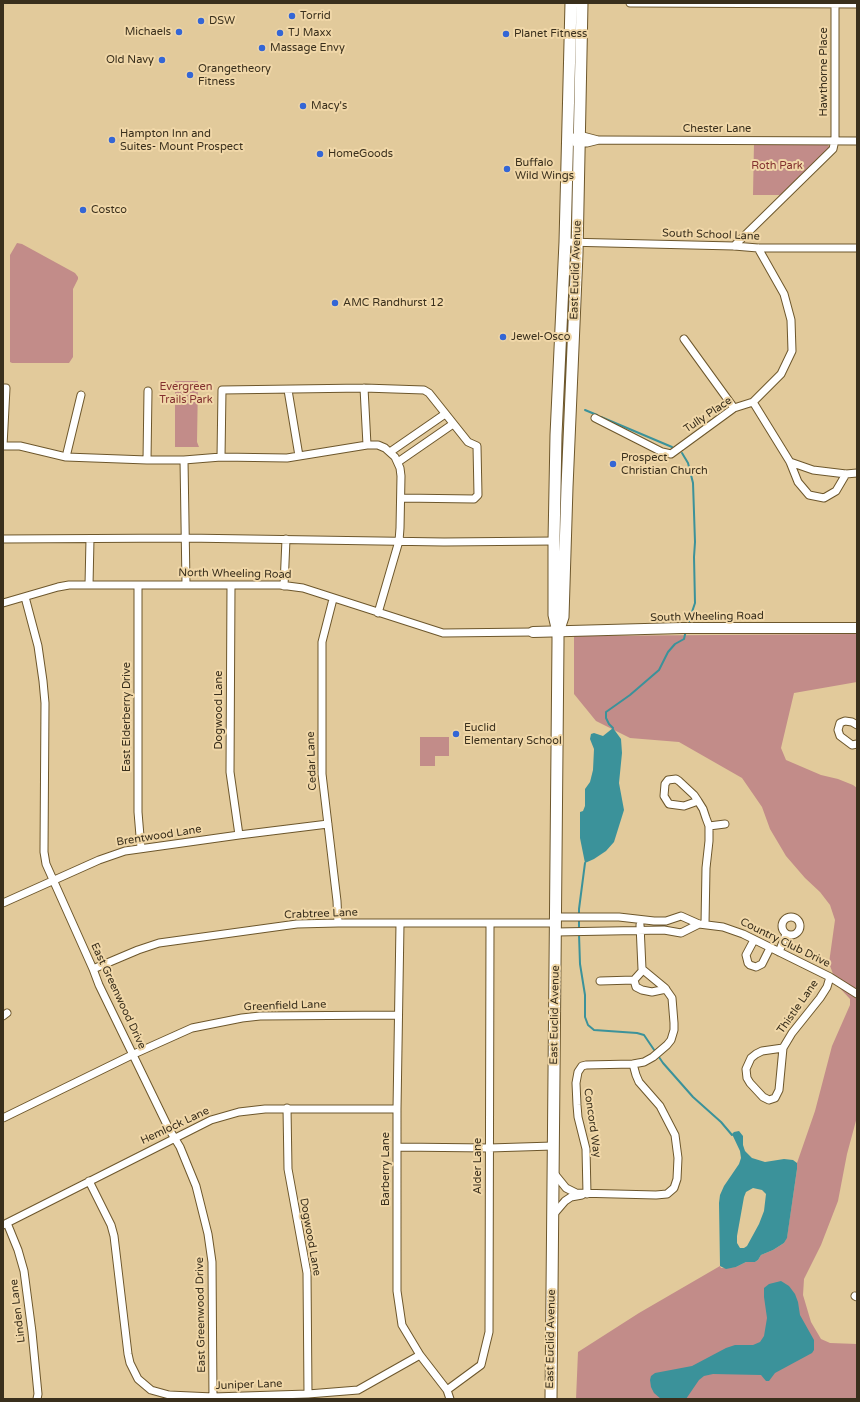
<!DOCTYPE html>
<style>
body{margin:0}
#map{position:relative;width:860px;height:1402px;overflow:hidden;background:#e2ca9b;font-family:"Varela Round",sans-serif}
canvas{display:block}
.frame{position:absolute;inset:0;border:4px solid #392f1c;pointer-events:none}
</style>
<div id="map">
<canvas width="860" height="1402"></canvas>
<div class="frame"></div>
</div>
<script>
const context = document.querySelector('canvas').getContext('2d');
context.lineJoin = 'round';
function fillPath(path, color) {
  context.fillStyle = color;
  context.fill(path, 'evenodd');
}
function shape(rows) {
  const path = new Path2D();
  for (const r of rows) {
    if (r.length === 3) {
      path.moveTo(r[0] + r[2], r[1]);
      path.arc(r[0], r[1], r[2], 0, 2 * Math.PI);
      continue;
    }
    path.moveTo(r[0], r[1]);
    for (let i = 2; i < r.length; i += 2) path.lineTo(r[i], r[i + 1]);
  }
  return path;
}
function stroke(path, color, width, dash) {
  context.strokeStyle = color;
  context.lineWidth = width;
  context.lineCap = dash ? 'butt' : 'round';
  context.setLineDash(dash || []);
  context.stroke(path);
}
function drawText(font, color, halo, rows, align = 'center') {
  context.font = font + ' "Varela Round",sans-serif';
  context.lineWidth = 4;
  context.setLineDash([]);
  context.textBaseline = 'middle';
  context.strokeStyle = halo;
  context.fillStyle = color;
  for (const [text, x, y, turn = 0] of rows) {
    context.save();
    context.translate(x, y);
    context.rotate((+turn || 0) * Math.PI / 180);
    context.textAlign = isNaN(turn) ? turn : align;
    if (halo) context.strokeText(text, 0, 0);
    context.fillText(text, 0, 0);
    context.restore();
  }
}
const green = shape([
 [754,143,827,144,830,148,780,195,753,195],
 [17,243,22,244,75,273,78,277,78,279,73,289,73,357,69,363,12,363,10,362,10,255],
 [175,381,198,381,197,442,199,447,175,447],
 [857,634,857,682,794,693,781,748,786,760,821,775,838,779,853,785,857,788,857,1117,847,1154,838,1201,821,1245,804,1279,803,1295,811,1322,821,1339,830,1343,857,1344,857,1399,576,1399,578,1352,639,1313,720,1266,721,1268,736,1267,746,1262,755,1262,758,1260,761,1255,773,1250,784,1243,787,1237,797,1169,797,1163,815,1111,832,1046,850,1005,850,999,837,985,829,963,835,920,830,905,820,892,805,878,786,856,770,829,762,807,742,778,679,742,630,738,596,721,574,694,574,636],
 [420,737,449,737,449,756,435,756,435,766,420,766]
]);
const water = shape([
 [613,728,621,739,622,753,619,783,624,810,614,842,606,851,594,859,585,863,580,838,580,812,583,811,585,806,585,789,590,782,593,770,594,749,590,739,591,734,594,733,603,736],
 [739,1131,743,1136,743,1145,745,1151,752,1158,765,1162,784,1159,793,1160,797,1163,797,1169,787,1238,784,1243,773,1250,761,1255,758,1260,755,1262,746,1262,736,1267,726,1269,720,1266,719,1203,720,1195,724,1186,739,1164,741,1158,740,1151,732,1134,734,1132],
 [753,1188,762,1190,766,1194,764,1211,759,1224,747,1246,744,1248,740,1248,737,1243,737,1236,744,1197,746,1192],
 [781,1281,789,1286,795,1294,798,1302,800,1315,814,1340,814,1350,812,1353,775,1373,769,1381,766,1381,761,1375,713,1374,704,1376,699,1380,686,1399,661,1399,654,1393,651,1387,650,1380,651,1376,655,1373,692,1366,726,1348,735,1345,753,1345,760,1342,764,1336,767,1318,764,1297,764,1288,769,1284]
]);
const stream = shape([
 [585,410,597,415],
 [601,417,672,447],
 [682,453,688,463,693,483,695,542,694,557,695,603,688,624],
 [613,728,609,724,606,718,606,712,630,695,659,670,668,652,675,644,684,639,686,630],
 [579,930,579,909,585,863],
 [579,934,580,964,585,995,585,1017,588,1025,594,1030,637,1033,644,1035,663,1063,693,1097,721,1122,732,1135]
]);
const street = shape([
 [630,3,857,4],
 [568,140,579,135,598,140],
 [576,143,587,143,599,140,857,141],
 [565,242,734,246,758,248,857,248],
 [734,246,833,149,835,140,835,3],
 [684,339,734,408],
 [3,388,6,388,3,446],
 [364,388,367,445],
 [288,390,299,456],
 [753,402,790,462,798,482,809,495,824,498,836,491,846,474],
 [595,418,662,452,671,454,734,408,753,402,781,374,792,351,791,320,784,294,758,248],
 [3,446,20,446,66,457,147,460,184,460,221,457,287,458,367,445,378,445,385,448,395,457,400,468,401,476,400,528,399,541,378,613],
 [390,452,445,414],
 [66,457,81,395],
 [221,457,222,390,364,388,424,390,429,393,468,442,477,446,478,495,474,499,401,498],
 [147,460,148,391],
 [184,460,186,584],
 [398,462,453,424],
 [790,462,813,470,846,474,857,473],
 [3,539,185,538,444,542,554,541],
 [89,585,90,539],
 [138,585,138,812,141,848],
 [231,586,230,772,239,835],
 [284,586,286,539],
 [25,597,38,646,43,681,45,703,44,852,46,864,93,969,99,985,169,1129,180,1147,196,1186,208,1234,212,1262,213,1399],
 [333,599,322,642,322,774,337,901,338,923],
 [3,603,58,587,69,585,280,585,303,588,443,633,533,632],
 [857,725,852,722,845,721,840,723,838,730,840,736,852,745,857,744],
 [698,801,684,806,669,804,664,796,665,784,668,780,676,779,679,781,694,795,698,801,703,809,706,818,709,826,709,841,706,868,705,924],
 [709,826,725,824],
 [3,903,99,860,125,851,239,835,328,824],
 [791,926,9],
 [556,917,619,917,654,921,666,921,681,916,699,924,723,927,743,934,830,977,857,994],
 [400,924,397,1109,397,1291,402,1325,420,1355,447,1390,450,1399],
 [556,932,664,930,681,933,699,924],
 [754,940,746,955,748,963,750,965,756,967,762,964,770,948],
 [779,952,786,934],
 [93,969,138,950,159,943,297,924,338,923,556,923],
 [643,970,634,980,636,987,642,990,652,992,666,989],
 [600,981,634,980],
 [3,1016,7,1013],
 [783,1048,762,1051,756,1054,751,1058,746,1069,747,1078,750,1083,763,1097,769,1100,775,1098,779,1090,783,1048,792,1033,820,998,827,987,830,977],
 [287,1108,288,1169,307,1273,308,1394],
 [3,1118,134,1054,192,1028,242,1018,260,1016,398,1015],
 [398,1147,489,1148,553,1146],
 [553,1172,566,1188,576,1193,656,1195,667,1194,674,1188,677,1179,678,1158,675,1135,660,1106,639,1082,636,1075,633,1064],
 [89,1181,111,1225,114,1236,128,1354,130,1363,138,1379,151,1390,169,1395,213,1397,308,1394,358,1390,420,1355],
 [587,1194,586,1149,578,1117,577,1105,576,1083,578,1072,582,1066,586,1065,633,1064,644,1062,653,1057,667,1045,671,1040,674,1030,674,1023,672,998,665,988,642,969,640,925],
 [553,1215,565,1201,571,1197,582,1195],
 [7,1223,18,1250,24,1271,32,1332,38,1394,37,1399],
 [3,1225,211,1120,239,1112,265,1109,397,1109],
 [855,1296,857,1297],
 [447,1390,481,1365,489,1332,490,924]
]);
const secondary = shape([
 [533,632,682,628,857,628]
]);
const primary = shape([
 [558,632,563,617,567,487,577,254,582,3],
 [551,1399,558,641,558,632,554,615,554,541,556,435,565,242,571,3]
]);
const markers = [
 [292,16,4,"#3466d5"],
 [201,21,4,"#3466d5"],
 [179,32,4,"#3466d5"],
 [280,33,4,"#3466d5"],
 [506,34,4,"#3466d5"],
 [262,48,4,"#3466d5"],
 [162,60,4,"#3466d5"],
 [190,75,4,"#3466d5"],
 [303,106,4,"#3466d5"],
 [112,140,4,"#3466d5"],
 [320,154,4,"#3466d5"],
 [507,169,4,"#3466d5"],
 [83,210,4,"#3466d5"],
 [335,303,4,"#3466d5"],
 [503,337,4,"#3466d5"],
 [613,464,4,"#3466d5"],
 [456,734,4,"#3466d5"]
];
const poiNames = [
 ["Torrid",300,16],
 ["DSW",209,21],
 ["Michaels",171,32,"right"],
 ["TJ Maxx",288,33],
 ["Planet Fitness",514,34],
 ["Massage Envy",270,48],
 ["Old Navy",154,60,"right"],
 ["Orangetheory",198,69],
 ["Fitness",198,82],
 ["Macy's",311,106],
 ["Hampton Inn and",120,134],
 ["Suites- Mount Prospect",120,147],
 ["HomeGoods",328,154],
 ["Buffalo",515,163],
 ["Wild Wings",515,176],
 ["Costco",91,210],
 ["AMC Randhurst 12",343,303],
 ["Jewel-Osco",511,337],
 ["Prospect",621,458],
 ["Christian Church",621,471],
 ["Euclid",464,728],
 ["Elementary School",464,741]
];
const streetNames = [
 ["Hawthorne Place",824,72,-90],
 ["Chester Lane",717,129],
 ["South School Lane",711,235,2],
 ["East Euclid Avenue",576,270,-88],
 ["Tully Place",708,415,-34],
 ["North Wheeling Road",235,574,1],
 ["South Wheeling Road",707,617,-1],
 ["Dogwood Lane",219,710,-90],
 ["East Elderberry Drive",127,717,-90],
 ["Cedar Lane",312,761,-92],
 ["Brentwood Lane",159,836,-9],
 ["Crabtree Lane",321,914,-2],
 ["Country Club Drive",785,943,26],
 ["East Greenwood Drive",118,996,65],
 ["Greenfield Lane",285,1006,-2],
 ["Thistle Lane",798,1007,-55],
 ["East Euclid Avenue",555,1015,-89],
 ["Concord Way",592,1123,82],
 ["Hemlock Lane",175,1126,-25],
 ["Alder Lane",478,1166,-90],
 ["Barberry Lane",386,1169,-90],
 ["Dogwood Lane",310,1237,80],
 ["Linden Lane",18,1311,-97],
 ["East Greenwood Drive",201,1315,-91],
 ["East Euclid Avenue",551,1339,-89],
 ["Juniper Lane",249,1385,-2]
];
const parkNames = [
 ["Roth Park",777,166],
 ["Evergreen",186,387],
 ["Trails Park",186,400]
];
fillPath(green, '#c28c89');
fillPath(water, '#3b929a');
stroke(stream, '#3b929a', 2);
stroke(street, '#6d572c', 9);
stroke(secondary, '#6d572c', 12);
stroke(primary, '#6d572c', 13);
stroke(street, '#fff', 7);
stroke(secondary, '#fff', 10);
stroke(primary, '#fff', 11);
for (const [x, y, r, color] of markers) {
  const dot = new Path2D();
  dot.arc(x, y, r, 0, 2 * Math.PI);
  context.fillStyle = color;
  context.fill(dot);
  stroke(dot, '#f0d7a8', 1.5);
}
drawText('11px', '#392f1c', '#f0d7a8', poiNames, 'left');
drawText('11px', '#392f1c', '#f0d7a8', streetNames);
drawText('11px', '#82302f', '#f0d7a8', parkNames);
</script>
